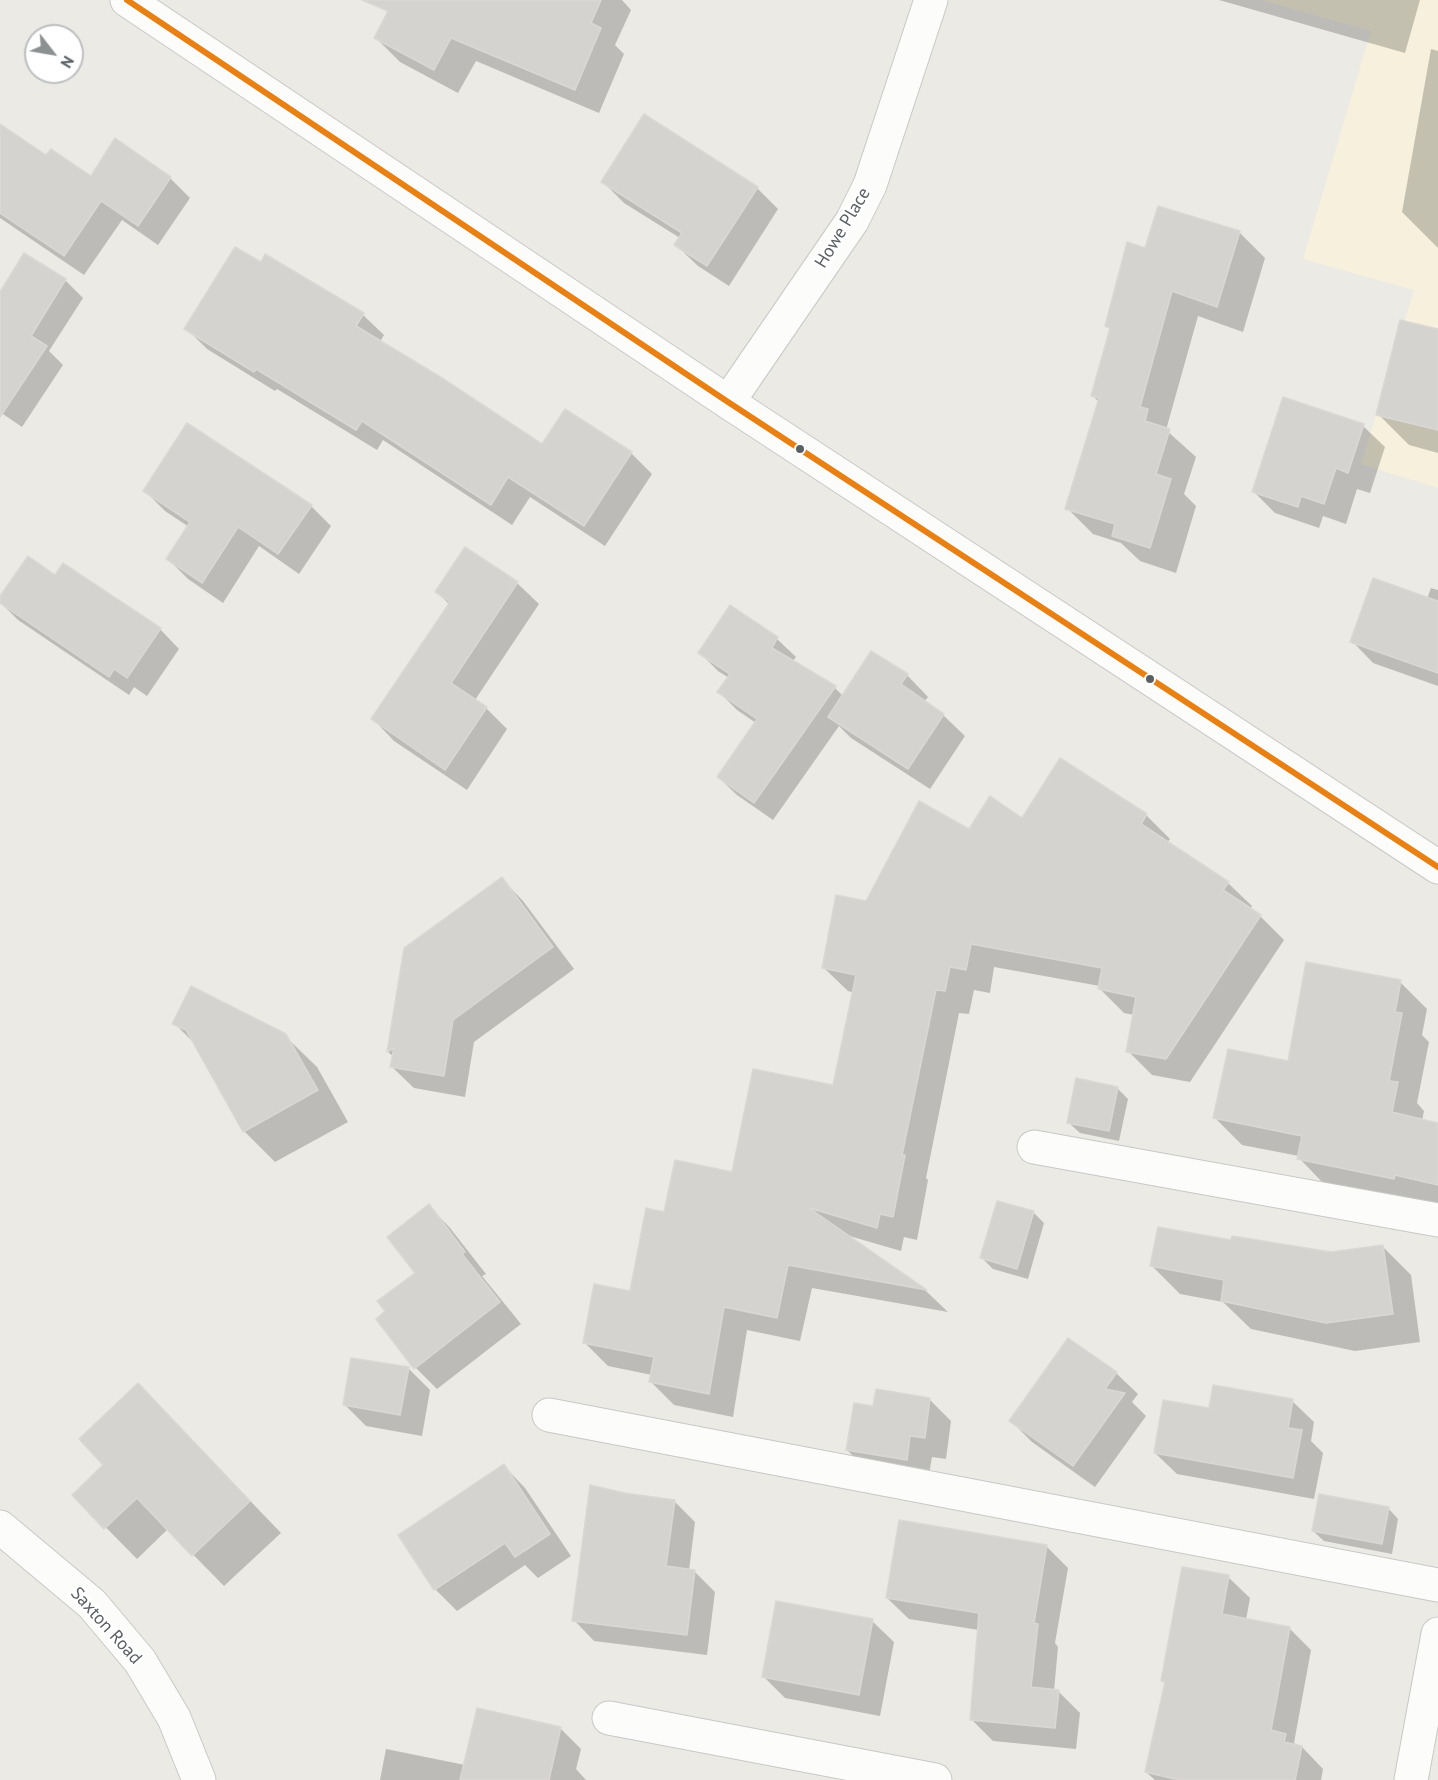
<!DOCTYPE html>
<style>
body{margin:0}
#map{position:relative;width:1438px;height:1780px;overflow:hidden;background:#ebeae5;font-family:"PT Sans",sans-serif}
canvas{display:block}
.north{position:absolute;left:24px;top:24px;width:60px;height:60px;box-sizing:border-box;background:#fff;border:2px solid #bdbfc1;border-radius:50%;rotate:121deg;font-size:16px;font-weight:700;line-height:24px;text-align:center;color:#5a5f64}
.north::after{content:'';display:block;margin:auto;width:21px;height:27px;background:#8d9091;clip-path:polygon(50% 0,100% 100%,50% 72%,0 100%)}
</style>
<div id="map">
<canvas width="1438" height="1780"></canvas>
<div class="north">N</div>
</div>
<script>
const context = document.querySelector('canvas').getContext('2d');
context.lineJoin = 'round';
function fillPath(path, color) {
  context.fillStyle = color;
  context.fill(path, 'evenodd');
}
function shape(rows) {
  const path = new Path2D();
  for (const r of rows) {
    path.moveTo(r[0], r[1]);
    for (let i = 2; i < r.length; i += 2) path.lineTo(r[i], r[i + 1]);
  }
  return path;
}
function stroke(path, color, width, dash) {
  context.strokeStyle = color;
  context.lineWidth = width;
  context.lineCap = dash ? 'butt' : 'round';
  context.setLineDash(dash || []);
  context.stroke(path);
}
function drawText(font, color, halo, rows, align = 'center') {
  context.font = font + ' "PT Sans",sans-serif';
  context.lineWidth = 6;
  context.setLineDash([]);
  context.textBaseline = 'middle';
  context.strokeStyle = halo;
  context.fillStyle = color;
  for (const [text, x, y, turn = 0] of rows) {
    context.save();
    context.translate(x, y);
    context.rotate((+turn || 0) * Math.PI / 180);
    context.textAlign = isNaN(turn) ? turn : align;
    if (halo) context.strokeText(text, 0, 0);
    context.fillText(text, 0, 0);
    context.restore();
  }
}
const commercial = shape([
 [1262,0,1438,0,1438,488,1361,464,1414,290,1303,259,1371,31]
]);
const shadow = shape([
 [396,0,622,0,631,10,615,45,624,54,599,113,476,61,458,93,400,62,376,38],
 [1219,0,1420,0,1405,53],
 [1431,49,1438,51,1438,248,1402,212],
 [0,126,47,157,91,178,170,178,190,198,158,245,122,220,84,275,0,218],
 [602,181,757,188,778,209,729,286,698,266,676,245,680,238,624,203],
 [1239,232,1265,258,1243,332,1198,316,1166,430,1196,457,1184,494,1196,506,1176,573,1140,561,1121,543,1093,534,1067,508,1099,402,1093,396,1111,331,1107,326,1146,250],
 [261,264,363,315,384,335,380,342,543,446,566,411,631,453,652,474,605,546,530,497,512,525,383,440,377,450,277,389,275,391,207,349,186,328],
 [65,280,83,298,49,351,63,365,22,427,0,412,0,295],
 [1438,331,1438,453,1409,445,1378,414],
 [1284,398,1363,426,1385,447,1370,493,1357,489,1346,524,1323,516,1319,528,1275,513,1254,492],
 [145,491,311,506,331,526,299,574,259,546,223,603,188,579,168,559,189,527,165,511],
 [466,549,517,583,539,604,475,700,486,708,507,729,467,790,394,741,373,719,450,605,437,592],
 [56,577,160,629,179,649,147,696,134,687,129,695,18,620,0,602,0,599],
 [1431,588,1438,590,1438,686,1373,663,1352,641,1427,599],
 [730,607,777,639,796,657,792,662,835,688,843,696,907,675,928,697,924,702,943,715,965,736,930,789,851,738,839,726,773,820,737,795,718,777,756,723,737,710,719,692,729,678,718,671,700,653],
 [1146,815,1170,839,1167,843,1228,883,1252,906,1250,909,1260,916,1284,940,1190,1082,1152,1075,1128,1051,1134,1015,1124,1013,1100,989,1100,986,994,967,990,993,974,990,969,1014,959,1013,926,1178,928,1180,917,1240,904,1237,901,1251,846,1235,926,1291,948,1312,812,1288,800,1341,747,1330,733,1417,674,1405,650,1381,652,1375,608,1366,584,1342,631,1292,666,1213,733,1174,835,1087,854,993,848,991,824,968,867,902,969,831,1023,820],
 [502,879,523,901,574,969,474,1042,465,1097,414,1088,392,1067,394,1057,388,1052,405,949],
 [1400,982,1427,1009,1422,1035,1429,1042,1417,1103,1424,1111,1422,1121,1438,1124,1438,1205,1326,1186,1299,1158,1299,1156,1242,1145,1215,1118],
 [174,1023,285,1036,317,1067,348,1122,275,1162,244,1131,196,1045],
 [1117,1088,1128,1099,1119,1141,1080,1133,1069,1123],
 [429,1206,450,1228,486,1274,482,1276,521,1324,437,1389,416,1368,378,1319,387,1311,417,1273],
 [1033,1212,1044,1223,1028,1279,993,1269,982,1258],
 [1383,1247,1411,1275,1420,1342,1355,1351,1251,1329,1223,1302,1180,1294,1152,1266,1331,1254],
 [408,1368,430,1390,422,1436,366,1426,345,1405],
 [1116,1373,1138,1394,1132,1402,1146,1416,1095,1487,1032,1442,1011,1421],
 [929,1399,951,1421,946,1459,932,1457,928,1480,869,1471,847,1450,874,1408],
 [1292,1401,1314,1422,1311,1441,1323,1453,1314,1499,1177,1474,1155,1453,1210,1410],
 [169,1416,281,1533,224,1586,168,1529,137,1559,74,1495],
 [504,1466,525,1488,571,1556,538,1578,525,1565,457,1611,435,1589,400,1536],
 [623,1495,674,1501,695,1522,689,1571,694,1571,715,1592,707,1655,594,1641,574,1620],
 [1388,1508,1398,1519,1392,1554,1324,1541,1313,1531],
 [1046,1546,1068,1568,1055,1643,1058,1647,1054,1691,1058,1691,1080,1713,1076,1749,993,1741,972,1720,979,1630,909,1619,887,1598],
 [1228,1577,1250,1598,1246,1620,1289,1628,1311,1650,1294,1743,1302,1747,1323,1769,1321,1780,1155,1780,1146,1772,1166,1684,1163,1681],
 [872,1621,894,1642,880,1716,785,1698,763,1676],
 [478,1710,561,1729,581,1749,576,1769,586,1780,380,1780,386,1749,465,1765]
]);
const building = shape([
 [362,0,601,0,591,23,601,28,575,90,451,38,434,70,374,38,388,11,362,0],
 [644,114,758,187,707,266,674,245,682,233,601,182,644,114],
 [0,124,46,155,51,149,91,176,115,138,171,177,138,226,101,201,64,256,0,213,0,124],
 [1158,206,1240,231,1217,307,1172,291,1140,407,1148,409,1145,421,1170,429,1156,474,1171,479,1150,548,1112,536,1115,524,1065,509,1099,398,1091,396,1110,328,1105,326,1127,242,1145,248,1158,206],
 [235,247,261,262,265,254,364,313,356,326,442,378,542,444,565,409,632,452,584,526,508,477,491,505,362,421,356,430,256,369,254,372,184,329,235,247],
 [24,253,66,279,31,336,47,346,0,417,0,292,24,253],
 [1400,320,1438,329,1438,430,1376,415,1400,320],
 [1283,397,1364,424,1348,473,1336,468,1324,504,1301,496,1298,507,1252,492,1283,397],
 [187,423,312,505,278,554,238,527,202,583,166,559,190,522,143,491,187,423],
 [465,547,518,582,451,683,487,707,445,770,371,719,450,602,435,592,465,547],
 [28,556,55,575,63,563,161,628,127,678,114,669,109,677,0,603,0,596,28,556],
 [1373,578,1438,601,1438,673,1350,642,1373,578],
 [730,605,778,637,772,648,836,686,754,803,717,777,757,719,717,692,730,674,698,653,730,605],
 [871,651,908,674,901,684,944,714,908,769,828,717,871,651],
 [1060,758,1147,814,1141,824,1229,882,1223,890,1261,915,1166,1059,1126,1052,1136,997,1098,989,1102,968,971,944,966,970,950,967,945,991,936,990,902,1155,905,1155,893,1217,880,1214,877,1228,809,1208,927,1290,788,1265,777,1318,724,1307,709,1394,649,1382,654,1357,583,1343,594,1284,630,1291,646,1208,664,1212,675,1160,732,1172,753,1069,833,1085,856,975,822,968,836,895,866,901,919,801,969,829,990,796,1022,818,1060,758],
 [502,877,553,947,453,1020,444,1076,390,1067,394,1048,387,1052,404,948,502,877],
 [1306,962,1401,980,1395,1012,1402,1013,1389,1081,1398,1082,1392,1112,1438,1123,1438,1185,1395,1175,1394,1179,1297,1159,1302,1136,1213,1118,1228,1049,1288,1061,1306,962],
 [191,986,286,1034,318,1090,243,1132,186,1030,172,1024,191,986],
 [1076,1078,1118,1087,1109,1131,1067,1123,1076,1078],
 [997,1201,1034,1211,1017,1269,980,1258,997,1201],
 [429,1204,465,1252,462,1254,500,1302,414,1369,376,1319,385,1311,377,1301,415,1273,387,1237,429,1204],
 [1158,1227,1231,1240,1232,1236,1331,1252,1383,1245,1393,1314,1326,1323,1221,1301,1224,1280,1150,1266,1158,1227],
 [1068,1338,1117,1372,1105,1389,1125,1393,1073,1466,1009,1421,1068,1338],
 [351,1358,409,1367,400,1415,343,1405,351,1358],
 [138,1383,250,1501,192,1556,137,1498,104,1529,72,1495,103,1465,79,1439,138,1383],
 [1213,1385,1293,1399,1288,1428,1302,1430,1293,1478,1154,1453,1163,1400,1209,1408,1213,1385],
 [876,1389,930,1398,925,1438,910,1436,907,1460,846,1450,854,1403,873,1406,876,1389],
 [504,1464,550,1534,515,1557,505,1543,434,1590,398,1535,504,1464],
 [590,1485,624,1493,675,1500,666,1566,695,1570,687,1635,572,1621,590,1485],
 [1319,1494,1389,1507,1382,1544,1312,1531,1319,1494],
 [899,1520,1047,1545,1034,1623,1038,1624,1031,1687,1059,1690,1055,1728,970,1720,979,1613,886,1598,899,1520],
 [1182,1567,1229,1575,1222,1614,1290,1627,1271,1730,1286,1734,1284,1742,1302,1746,1295,1780,1179,1780,1145,1772,1165,1682,1161,1681,1182,1567],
 [776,1601,873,1619,859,1695,762,1677,776,1601],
 [477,1708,561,1727,549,1780,460,1780,477,1708]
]);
const minor = shape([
 [127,0,728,402,1438,867],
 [728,402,852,221,870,185,931,0],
 [1034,1147,1438,1220],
 [549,1415,1438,1585],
 [0,1527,92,1604,140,1661,174,1718,199,1780],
 [609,1718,935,1780],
 [1411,1780,1438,1634]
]);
const bus1 = shape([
 [127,0,728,402,1438,867]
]);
const markers = [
 [800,449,5,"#5a5f64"],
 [1150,679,5,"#5a5f64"]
];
const streetNames = [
 ["Howe Place",843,228,-59],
 ["Saxton Road",106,1626,48]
];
fillPath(commercial, '#f6f0dd');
fillPath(shadow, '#0003');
fillPath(building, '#d4d3d0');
stroke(building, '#dad8d4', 1.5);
stroke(minor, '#c8c8c7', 35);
stroke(minor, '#fcfcfb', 33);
stroke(bus1, '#e88013', 6);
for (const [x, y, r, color] of markers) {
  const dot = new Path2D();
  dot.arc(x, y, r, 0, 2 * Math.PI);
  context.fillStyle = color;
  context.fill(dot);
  stroke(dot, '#fff', 2);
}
drawText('18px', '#5a5f64', '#fff', streetNames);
</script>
